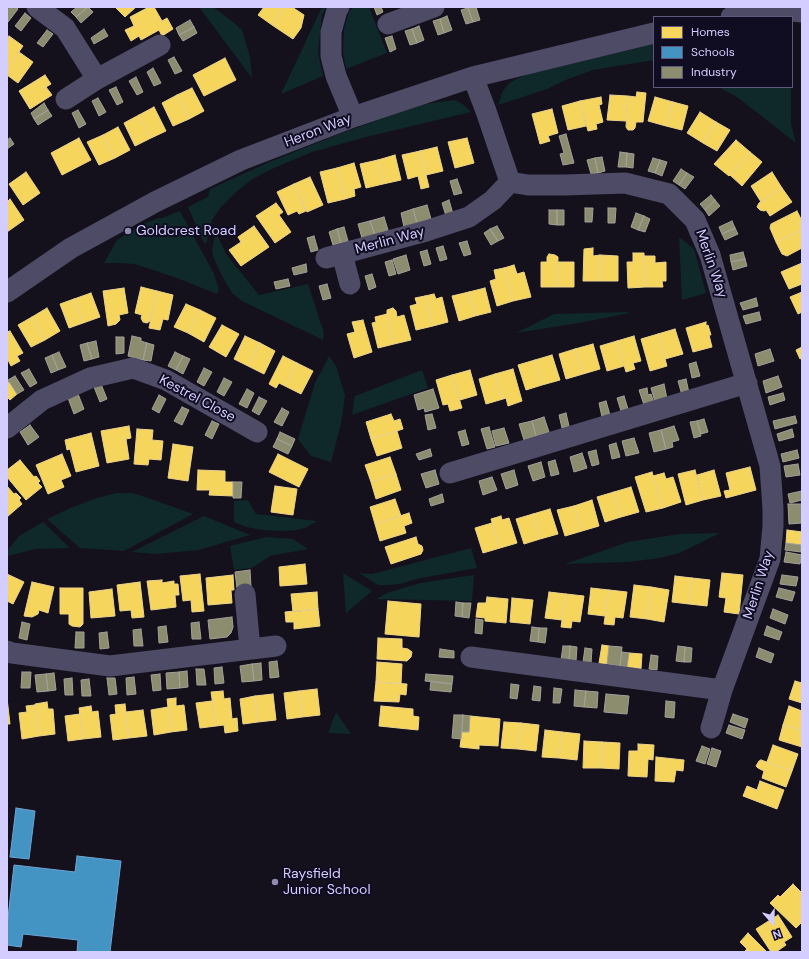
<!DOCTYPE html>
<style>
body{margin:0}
#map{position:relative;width:809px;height:959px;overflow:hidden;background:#14111d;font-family:"DM Sans",sans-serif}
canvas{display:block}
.frame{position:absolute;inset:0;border:8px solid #d4cdff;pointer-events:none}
.legend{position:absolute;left:653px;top:16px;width:140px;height:72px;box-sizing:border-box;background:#100c22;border:1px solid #5e597a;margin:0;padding:5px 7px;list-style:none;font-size:12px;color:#d4cdff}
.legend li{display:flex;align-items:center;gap:8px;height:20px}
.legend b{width:20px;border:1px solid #5e597a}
.north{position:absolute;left:753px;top:903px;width:40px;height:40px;-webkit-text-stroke:3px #100c22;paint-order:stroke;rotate:160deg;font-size:11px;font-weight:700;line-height:16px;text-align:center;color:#d4cdff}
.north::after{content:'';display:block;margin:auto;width:14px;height:18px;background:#d4cdff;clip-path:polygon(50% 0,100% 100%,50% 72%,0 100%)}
</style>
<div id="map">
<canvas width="809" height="959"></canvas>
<div class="frame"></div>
<ul class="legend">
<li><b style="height:11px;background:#f6d55c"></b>Homes</li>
<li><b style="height:11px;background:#4393c3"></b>Schools</li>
<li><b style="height:11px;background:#8c8c6e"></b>Industry</li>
</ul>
<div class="north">N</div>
</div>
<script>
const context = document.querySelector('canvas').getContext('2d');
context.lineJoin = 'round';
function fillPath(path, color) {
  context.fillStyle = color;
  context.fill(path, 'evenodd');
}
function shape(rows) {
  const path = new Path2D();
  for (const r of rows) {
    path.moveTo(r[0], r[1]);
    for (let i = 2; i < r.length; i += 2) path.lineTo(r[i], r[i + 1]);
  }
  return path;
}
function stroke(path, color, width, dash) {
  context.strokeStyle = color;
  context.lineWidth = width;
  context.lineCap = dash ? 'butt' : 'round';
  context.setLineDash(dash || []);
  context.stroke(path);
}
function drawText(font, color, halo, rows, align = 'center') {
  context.font = font + ' "DM Sans",sans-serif';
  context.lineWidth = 4;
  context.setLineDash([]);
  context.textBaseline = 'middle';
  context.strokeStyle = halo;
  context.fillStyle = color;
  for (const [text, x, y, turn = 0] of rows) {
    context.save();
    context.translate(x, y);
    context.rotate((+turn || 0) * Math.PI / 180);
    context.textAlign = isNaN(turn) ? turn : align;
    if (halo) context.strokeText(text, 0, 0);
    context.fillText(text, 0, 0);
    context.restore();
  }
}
const green = shape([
 [199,7,213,7,233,22,242,30,250,57,252,78],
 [322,7,326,7,322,15,318,52,323,76,281,94],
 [353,7,369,7,387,53,346,69,343,52,344,29,349,12],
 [654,44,654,60,593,70,568,79,547,89,498,105,503,91,509,83,518,78,528,74],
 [718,87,791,87,791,124,796,143,737,97],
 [455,100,464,105,471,112,370,136,312,152,274,168,251,180,235,193,221,207,212,220,208,234,207,241,206,244,203,241,188,207,208,197,210,189,267,163,337,135,420,105,438,102],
 [180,211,214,274,219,290,217,294,177,278,135,264,120,263,104,263,117,240,141,225,158,218,162,218],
 [216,232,226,254,259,295,308,284,324,333,323,340,242,301,232,293,221,274,213,256,212,250],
 [679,237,694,249,706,293,682,300],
 [626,312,629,313,579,323,516,333,554,314],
 [329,356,336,366,345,395,343,410,341,424,331,462,311,456,298,439,315,383],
 [422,370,428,388,352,415,355,396],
 [116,493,133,493,151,499,193,514,124,551,80,548,47,519,68,509,94,499],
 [248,500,256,514,317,521,307,527,297,530,284,531,262,530,246,527,234,522,234,501],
 [204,516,250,535,199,550,156,554,132,552],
 [43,522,70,548,35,549,7,556,7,551,19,536],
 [720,533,694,546,679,553,659,558,629,562,565,564,628,542,679,534],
 [266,537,293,539,308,549,270,556,252,568,234,570,230,546],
 [471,548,477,568,416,579,400,584,388,585,378,585,359,573,372,574],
 [343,573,372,591,346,613],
 [474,575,472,601,376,599,387,593,420,583],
 [336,712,351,734,328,733]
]);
const homes = shape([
 [115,7,136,7,125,17,115,7],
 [149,7,154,7,162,21,167,18,173,29,162,36,159,30,141,40,139,36,131,41,125,30,134,26,130,17,149,7],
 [264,7,285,7,272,25,258,15,264,7],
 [285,7,292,7,304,15,301,28,293,39,272,25,285,7],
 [9,36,23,46,7,69,7,39,9,36],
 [19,52,33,62,18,83,7,75,7,69,19,52],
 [225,58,236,80,204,96,193,75,225,58],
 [45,75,51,84,46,87,52,95,30,109,19,91,45,75],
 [192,88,204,111,189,119,177,95,192,88],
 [637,92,646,93,643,122,636,122,635,128,633,130,628,130,626,127,628,96,636,97,637,92],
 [177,95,189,119,173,126,162,103,177,95],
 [610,95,628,96,626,121,607,120,610,95],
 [601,97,602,104,599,105,603,122,596,124,597,129,588,131,580,101,601,97],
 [655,97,673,102,666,126,648,121,655,97],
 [580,101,586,126,568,130,562,106,580,101],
 [673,102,688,106,682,130,666,126,673,102],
 [154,107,166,131,151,138,139,115,154,107],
 [552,109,558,133,548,136,550,141,540,144,532,114,552,109],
 [700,112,716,122,703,143,687,133,700,112],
 [139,115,151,138,135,146,124,123,139,115],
 [716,122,730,130,717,151,703,143,716,122],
 [118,127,130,150,115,158,103,135,118,127],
 [103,135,115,158,99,165,87,142,103,135],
 [79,138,91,160,62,175,51,153,79,138],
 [467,138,474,163,455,168,448,142,467,138],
 [736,140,750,152,729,176,714,164,736,140],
 [437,147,443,171,426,175,420,151,437,147],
 [420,151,429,187,421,189,418,176,408,179,402,155,420,151],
 [750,152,762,162,742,186,730,175,750,152],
 [395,155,401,180,383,184,378,160,395,155],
 [378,160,383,184,366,188,360,164,378,160],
 [354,163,361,187,354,189,355,196,345,199,337,168,354,163],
 [337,168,345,199,328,203,320,172,337,168],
 [26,172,40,193,23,205,9,184,26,172],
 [772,172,782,188,761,202,751,186,772,172],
 [310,177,323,205,307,212,294,184,310,177],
 [294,184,306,211,299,214,297,211,288,215,277,192,294,184],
 [782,188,792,202,770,216,766,210,764,211,760,210,757,207,759,203,782,188],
 [10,199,24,220,7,232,7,202,10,199],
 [276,203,283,212,279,215,291,232,275,243,256,216,276,203],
 [797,211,802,221,802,230,776,242,770,228,771,224,797,211],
 [254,226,269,247,241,266,229,250,241,242,238,237,254,226],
 [802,230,802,248,787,256,782,254,776,242,802,230],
 [593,248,593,256,600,255,600,281,583,281,584,249,593,248],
 [633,253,644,253,645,287,628,288,627,262,633,262,633,253],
 [549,254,555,255,558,257,557,287,541,287,541,262,547,262,547,257,549,254],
 [600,255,618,256,618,281,600,281,600,255],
 [644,256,655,256,655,263,666,262,666,281,662,281,663,287,645,287,644,256],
 [558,262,574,262,574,287,557,287,558,262],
 [802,263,802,284,789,289,781,272,802,263],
 [514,265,517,274,524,272,531,297,513,301,504,268,514,265],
 [504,268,513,301,497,306,490,281,496,279,494,270,504,268],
 [141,287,157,291,150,321,147,323,143,322,141,318,142,315,135,313,141,287],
 [124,288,128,313,119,315,120,320,116,324,108,326,103,291,124,288],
 [485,288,491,312,475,316,469,292,485,288],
 [157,291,173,295,168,320,163,319,160,330,149,328,157,291],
 [469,292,475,316,459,321,452,296,469,292],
 [802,292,802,312,798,314,790,297,802,292],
 [91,293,100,317,83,323,74,299,91,293],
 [434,294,436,299,442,297,448,322,433,326,425,296,434,294],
 [425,296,433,326,416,330,410,306,417,304,415,298,425,296],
 [74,299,83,323,69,328,60,304,74,299],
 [186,304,200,310,188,333,174,327,186,304],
 [47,308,60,331,45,340,32,317,47,308],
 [393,308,396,311,397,317,404,315,411,340,394,344,387,314,387,310,393,308],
 [200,310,216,318,204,342,188,333,200,310],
 [387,314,394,344,378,348,372,323,376,322,375,317,387,314],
 [32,317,45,340,31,347,18,325,32,317],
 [363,320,372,352,354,358,347,334,355,332,352,322,363,320],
 [706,322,706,326,708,325,711,335,709,335,712,347,693,352,686,328,706,322],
 [222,325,239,334,226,357,209,347,222,325],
 [675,329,683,354,665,359,658,334,675,329],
 [10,331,23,353,17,356,20,361,11,366,7,358,7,332,10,331],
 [658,334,667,366,650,371,641,339,658,334],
 [245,336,260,343,248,366,234,359,245,336],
 [634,336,641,361,633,363,635,369,626,372,617,341,634,336],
 [617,341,624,366,607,371,600,346,617,341],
 [260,343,275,351,264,374,248,366,260,343],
 [593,344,600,369,583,374,575,349,593,344],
 [802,347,802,358,800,359,796,350,802,347],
 [575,349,583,374,566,379,559,354,575,349],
 [552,355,560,380,542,385,535,360,552,355],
 [283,356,297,363,285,386,279,383,276,388,269,384,283,356],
 [535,360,542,385,526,390,518,365,535,360],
 [297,363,313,371,301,394,285,386,297,363],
 [513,369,522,401,508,406,506,398,503,399,495,374,513,369],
 [470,370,477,395,460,400,452,375,470,370],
 [495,374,503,399,486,404,479,379,495,374],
 [452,375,462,408,450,411,448,404,443,405,436,380,452,375],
 [9,382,17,394,10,400,7,397,7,383,9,382],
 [391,414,394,421,400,419,403,429,371,439,366,422,391,414],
 [129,426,131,438,126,439,129,459,107,463,101,431,129,426],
 [137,429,153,430,152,440,163,441,161,460,149,459,148,465,134,464,137,429],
 [397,431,402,448,377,456,371,439,397,431],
 [91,433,99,466,76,472,70,449,67,450,65,440,91,433],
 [173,444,193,447,188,481,168,478,173,444],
 [62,454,71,476,61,480,64,487,48,494,36,465,62,454],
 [278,454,308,469,299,487,269,472,278,454],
 [390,457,396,474,371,482,365,465,390,457],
 [20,460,34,477,36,476,40,481,38,483,42,487,26,500,7,477,7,470,20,460],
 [750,467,756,490,726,498,724,491,730,490,726,473,750,467],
 [198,470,225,471,225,482,233,482,233,496,209,495,210,490,197,490,198,470],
 [695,470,703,500,686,505,678,474,695,470],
 [714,470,721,496,703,500,697,475,714,470],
 [652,472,663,508,646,512,635,477,652,472],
 [664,473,666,479,673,477,681,502,663,508,653,476,664,473],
 [396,474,401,490,376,499,371,482,396,474],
 [7,486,14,494,16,493,21,498,19,500,22,504,7,517,7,486],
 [275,486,297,489,293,515,271,512,275,486],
 [631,487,639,512,621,517,614,492,631,487],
 [614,492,621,517,605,522,597,497,614,492],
 [395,499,401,516,375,524,370,507,395,499],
 [592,500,599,526,582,531,574,506,592,500],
 [574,506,582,531,565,536,557,510,574,506],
 [550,509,558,534,540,539,533,514,550,509],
 [409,513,412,523,404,526,406,533,380,541,375,524,409,513],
 [533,514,540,539,524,544,516,519,533,514],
 [501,516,502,520,509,518,517,543,500,548,491,519,501,516],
 [492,523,500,548,483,553,475,528,492,523],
 [787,530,802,532,801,545,786,543,787,530],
 [416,537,418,544,422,546,423,550,421,554,391,564,385,547,416,537],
 [305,564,307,584,280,586,279,567,305,564],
 [722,573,743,575,739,614,724,612,726,598,719,597,722,573],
 [7,574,24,582,13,604,7,601,7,574],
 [200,574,204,611,192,612,191,600,183,601,180,576,200,574],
 [233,575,234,590,231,590,232,603,208,605,206,578,233,575],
 [675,576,692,578,689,604,672,602,675,576],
 [692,578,710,580,707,606,689,604,692,578],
 [162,580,162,583,174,581,174,584,178,584,179,595,175,595,176,607,151,610,147,581,162,580],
 [32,582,54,587,48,613,39,610,38,614,32,617,24,616,32,582],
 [140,582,144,617,132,618,131,610,120,611,117,585,140,582],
 [634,585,651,587,647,619,630,617,634,585],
 [651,587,669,590,664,622,647,619,651,587],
 [60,588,83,588,83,624,80,627,72,626,69,624,69,614,60,614,60,588],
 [591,588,609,590,605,616,588,614,591,588],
 [112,589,115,616,91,618,89,592,112,589],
 [609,590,627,592,623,618,615,617,614,625,604,624,609,590],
 [317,592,318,609,293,612,291,594,317,592],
 [549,592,566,594,562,620,545,618,549,592],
 [566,594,584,596,580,622,572,621,571,628,561,627,566,594],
 [487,597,508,599,506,623,485,621,485,618,476,617,478,603,486,603,487,597],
 [512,598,533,600,530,624,510,622,512,598],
 [388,601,421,604,419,637,385,634,388,601],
 [318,609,320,626,294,629,294,622,286,622,285,612,318,609],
 [378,638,402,639,402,648,408,649,412,652,411,657,407,661,377,659,378,638],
 [602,645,609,646,607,664,599,663,602,645],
 [629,653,642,654,641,669,627,667,629,653],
 [377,662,402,664,401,684,376,682,377,662],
 [795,681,802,683,802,703,789,699,795,681],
 [376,682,407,684,406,695,400,694,399,702,374,701,376,682],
 [317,689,320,715,302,717,299,691,317,689],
 [223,691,224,699,230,698,232,719,237,718,238,731,225,733,224,725,216,726,211,692,223,691],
 [299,691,302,717,287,719,284,693,299,691],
 [273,694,276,720,258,722,255,696,273,694],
 [255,696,258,722,243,724,240,699,255,696],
 [7,698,10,724,7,724,7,698],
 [176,698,176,706,184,705,187,730,171,732,167,699,176,698],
 [212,701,216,726,200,728,196,703,212,701],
 [47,702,48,709,53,709,55,734,39,736,35,704,47,702],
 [125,704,129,738,113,740,110,715,116,714,115,705,125,704],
 [35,705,39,736,22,739,19,713,27,712,26,706,35,705],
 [91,706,92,712,98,711,101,737,83,739,79,708,91,706],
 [381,706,413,709,413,716,419,717,418,730,379,726,381,706],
 [789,706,802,711,802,730,783,725,789,706],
 [168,707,171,732,154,735,151,710,168,707],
 [143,710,147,736,129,738,126,712,143,710],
 [80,714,83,739,68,741,65,716,80,714],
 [470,716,500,719,498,746,479,745,479,749,460,747,462,732,469,732,470,716],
 [504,722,521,723,518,749,501,748,504,722],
 [521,723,539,725,536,751,518,749,521,723],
 [783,725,802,730,802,747,779,740,783,725],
 [545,730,562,732,559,758,542,757,545,730],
 [562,732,580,734,577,760,559,758,562,732],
 [584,741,602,742,601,768,583,768,584,741],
 [602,742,620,743,619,769,601,768,602,742],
 [638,744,654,745,653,760,648,759,647,777,628,776,629,751,638,751,638,744],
 [773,745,798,754,792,771,767,762,773,745],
 [656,757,684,760,683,771,676,770,674,782,655,781,656,757],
 [761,760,792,771,786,787,762,778,764,771,758,768,756,766,759,761,761,760],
 [760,781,784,790,777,809,743,796,747,786,757,790,760,781],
 [793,884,802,893,802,922,796,928,770,903,778,895,780,897,793,884],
 [778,915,792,937,784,942,786,945,776,952,771,952,756,929,778,915],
 [748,933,767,952,744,952,747,949,740,942,748,933]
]);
const schools = shape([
 [16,808,35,811,29,859,10,857,16,808],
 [77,856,121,861,110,952,77,952,78,940,23,934,21,947,7,945,7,926,14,865,75,872,77,856]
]);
const industry = shape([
 [10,7,16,7,18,9,8,22,7,11,10,7],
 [77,7,88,7,76,17,71,12,77,7],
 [88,7,93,12,81,23,76,17,88,7],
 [374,7,381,7,383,12,377,15,374,7],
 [472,7,476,7,480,20,473,22,468,8,472,7],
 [468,8,473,22,466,24,461,10,468,8],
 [25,13,31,18,21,31,15,26,25,13],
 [447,16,452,30,444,33,440,19,447,16],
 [440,19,444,33,438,35,433,21,440,19],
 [190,20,194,27,179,35,176,28,190,20],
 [419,26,424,40,417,43,412,29,419,26],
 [194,27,197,33,183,41,179,35,194,27],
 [104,29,108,36,94,44,91,38,104,29],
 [412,29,417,43,410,45,405,31,412,29],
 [47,30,53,34,43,47,37,43,47,30],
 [392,36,396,49,390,52,385,38,392,36],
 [174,57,182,71,175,74,168,60,174,57],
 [153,68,161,83,154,86,147,72,153,68],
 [136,77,143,92,137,95,129,81,136,77],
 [116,87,123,102,117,105,109,90,116,87],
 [98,98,106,112,99,116,92,101,98,98],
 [44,103,48,110,34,119,31,113,44,103],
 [48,110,52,116,38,125,34,119,48,110],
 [78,110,86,124,79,128,72,113,78,110],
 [566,134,574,163,563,165,560,154,564,153,559,136,566,134],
 [10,138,14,144,7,149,7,140,10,138],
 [620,152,627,153,626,167,618,167,620,152],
 [627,153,634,154,633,168,626,167,627,153],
 [602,157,605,171,598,173,595,158,602,157],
 [595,158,598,173,591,174,587,160,595,158],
 [653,158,660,160,655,173,648,171,653,158],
 [660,160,667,162,662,176,655,173,660,160],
 [681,169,687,173,679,185,673,181,681,169],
 [687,173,694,177,685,189,679,185,687,173],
 [457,179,462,193,454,195,450,181,457,179],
 [711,195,715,200,705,210,700,204,711,195],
 [449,200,453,214,446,216,442,203,449,200],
 [715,200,720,206,709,216,705,210,715,200],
 [427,205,431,219,417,223,413,209,427,205],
 [585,208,593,208,592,222,585,222,585,208],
 [608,208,616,208,615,223,608,223,608,208],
 [413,209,417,223,404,227,401,213,413,209],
 [549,210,557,210,557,225,549,224,549,210],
 [557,210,564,210,564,225,557,225,557,210],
 [636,213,644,216,638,230,631,227,636,213],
 [644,216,650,219,645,232,638,230,644,216],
 [384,217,388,230,375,235,370,221,384,217],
 [370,221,375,235,362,238,358,224,370,221],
 [732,221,735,228,722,234,719,227,732,221],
 [497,226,504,238,498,241,490,229,497,226],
 [344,227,348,241,341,243,337,229,344,227],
 [735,228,738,234,725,240,722,234,735,228],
 [337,229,341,243,333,245,329,232,337,229],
 [490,229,498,241,491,245,484,233,490,229],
 [314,236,318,250,311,252,307,238,314,236],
 [467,241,471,254,464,256,459,243,467,241],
 [443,246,447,259,440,261,436,248,443,246],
 [427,250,431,264,424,266,420,252,427,250],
 [743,252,745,259,731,262,730,255,743,252],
 [406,255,410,270,398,274,393,259,406,255],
 [745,259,747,266,733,270,731,262,745,259],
 [392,260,396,274,389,276,385,262,392,260],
 [306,264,307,272,294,275,292,268,306,264],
 [372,274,376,287,369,290,365,276,372,274],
 [288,279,290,286,276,289,274,282,288,279],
 [327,284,331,298,323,300,319,286,327,284],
 [756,298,758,306,743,310,740,303,756,298],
 [759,312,761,320,746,324,743,316,759,312],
 [132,336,141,338,141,341,147,343,143,360,128,356,132,336],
 [116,337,124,337,124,353,116,354,116,337],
 [96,341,99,357,92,359,87,343,96,341],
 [87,343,92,359,84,361,80,345,87,343],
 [147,343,154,345,151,361,143,360,147,343],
 [770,349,774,361,758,366,755,354,770,349],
 [59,352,66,367,58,370,52,355,59,352],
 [175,352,183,356,176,370,168,366,175,352],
 [52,355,58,370,51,373,45,358,52,355],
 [183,356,190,359,183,374,176,370,183,356],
 [696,362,700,376,692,378,689,364,696,362],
 [204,368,212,372,204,386,197,382,204,368],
 [29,369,37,383,30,387,21,373,29,369],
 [15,376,24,390,17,394,8,380,15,376],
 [778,376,782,387,766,393,763,381,778,376],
 [224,378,232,382,224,396,217,392,224,378],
 [686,379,689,393,682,395,678,381,686,379],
 [101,384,107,399,100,402,94,387,101,384],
 [664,384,667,399,655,402,651,388,664,384],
 [647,388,648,395,651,394,654,403,644,405,639,390,647,388],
 [247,389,254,393,247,408,239,404,247,389],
 [433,389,439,408,425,412,424,408,418,410,414,395,433,389],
 [783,393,785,400,770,405,768,397,783,393],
 [78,394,84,409,74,414,68,398,78,394],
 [159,395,166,399,159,413,152,409,159,395],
 [624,396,628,409,621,411,617,398,624,396],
 [259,397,267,401,259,415,252,411,259,397],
 [606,401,610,415,602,417,599,403,606,401],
 [182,407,189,410,182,425,174,421,182,407],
 [282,408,289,412,282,426,274,422,282,408],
 [566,413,569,426,562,428,559,415,566,413],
 [432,414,436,428,428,430,425,415,432,414],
 [795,416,797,423,775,429,773,421,795,416],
 [544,417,549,432,536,436,532,421,544,417],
 [704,419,708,432,701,434,697,421,704,419],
 [212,421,219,424,212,439,205,435,212,421],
 [532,421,536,436,524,440,519,424,532,421],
 [697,421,701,436,694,438,690,422,697,421],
 [30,425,39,437,28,445,20,432,30,425],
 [674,426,679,440,672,442,673,447,666,449,661,430,674,426],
 [489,427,495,447,487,449,481,429,489,427],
 [504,428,509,443,496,446,492,431,504,428],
 [792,429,794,437,779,441,777,434,792,429],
 [465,430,469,444,462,446,458,432,465,430],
 [661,430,666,449,654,452,649,433,661,430],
 [280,432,295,439,292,446,277,439,280,432],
 [634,438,639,453,626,456,622,441,634,438],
 [277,439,292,446,288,454,273,447,277,439],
 [616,443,620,457,612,459,609,445,616,443],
 [430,449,432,456,419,460,416,454,430,449],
 [596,450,599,464,592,466,588,452,596,450],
 [797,450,799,458,783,462,781,454,797,450],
 [582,453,587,468,574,472,570,457,582,453],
 [555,460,559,474,551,476,548,462,555,460],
 [541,462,545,477,533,481,528,466,541,462],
 [798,464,800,475,786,477,784,466,798,464],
 [435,470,439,484,426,488,421,474,435,470],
 [514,470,518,485,506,489,501,474,514,470],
 [492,477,497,490,483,495,479,481,492,477],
 [233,482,242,482,241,498,233,498,233,482],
 [802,491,802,500,790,503,788,494,802,491],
 [442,494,444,502,431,506,429,499,442,494],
 [788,504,802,504,802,523,789,524,788,504],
 [786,543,801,545,801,552,785,550,786,543],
 [786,552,802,555,800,564,784,562,786,552],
 [250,570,251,587,237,588,235,572,250,570],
 [782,575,798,577,796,586,780,584,782,575],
 [779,588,795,592,792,601,776,597,779,588],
 [456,602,463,603,462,617,455,616,456,602],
 [463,603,471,603,469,618,462,617,463,603],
 [773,609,788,615,785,624,770,618,773,609],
 [232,617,233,627,231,633,227,637,210,639,208,620,232,617],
 [476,619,483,620,482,634,475,633,476,619],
 [22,622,30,624,27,640,19,638,22,622],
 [199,622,201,639,192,639,191,623,199,622],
 [166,626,168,642,159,643,158,627,166,626],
 [767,626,782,632,779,640,764,635,767,626],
 [532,627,539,628,538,642,530,641,532,627],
 [539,628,547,628,545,643,538,642,539,628],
 [141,629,143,646,134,646,133,630,141,629],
 [76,632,84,632,84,648,75,648,76,632],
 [107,632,109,648,100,649,99,633,107,632],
 [563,646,570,646,569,661,561,660,563,646],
 [570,646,577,647,576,661,569,661,570,646],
 [609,646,622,647,620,666,607,664,609,646],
 [678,646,685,647,684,662,676,661,678,646],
 [685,647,692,648,691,662,684,662,685,647],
 [585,648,592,649,591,663,583,662,585,648],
 [759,648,774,654,771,663,756,657,759,648],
 [440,649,454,651,454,658,439,657,440,649],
 [622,652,629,653,627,667,620,666,622,652],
 [651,655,658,656,657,670,649,669,651,655],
 [277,661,279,677,270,678,269,662,277,661],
 [261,663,262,680,254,681,252,664,261,663],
 [252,664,254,681,242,682,240,666,252,664],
 [222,667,224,683,215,684,214,668,222,667],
 [196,669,204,669,206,685,197,685,196,669],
 [187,671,188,687,180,688,179,672,187,671],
 [22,672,31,672,30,688,21,688,22,672],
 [179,672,180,688,167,689,166,673,179,672],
 [54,673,56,690,48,691,46,674,54,673],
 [46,674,48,691,37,692,35,675,46,674],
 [160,674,161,690,153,691,151,675,160,674],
 [426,674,453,676,452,684,425,681,426,674],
 [134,677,136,694,127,695,126,678,134,677],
 [72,678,73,695,65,695,64,679,72,678],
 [107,678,115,678,117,694,109,695,107,678],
 [89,679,91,696,82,696,81,680,89,679],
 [431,681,452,684,451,692,430,690,431,681],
 [511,684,519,685,517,699,510,698,511,684],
 [534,686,541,687,540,701,532,700,534,686],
 [554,688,562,689,560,703,553,703,554,688],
 [575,690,586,691,584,707,574,706,575,690],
 [586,691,598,692,597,708,584,707,586,691],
 [606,694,629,696,627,714,604,712,606,694],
 [666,701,675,702,674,718,665,717,666,701],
 [733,714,748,719,745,728,730,722,733,714],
 [454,715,463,715,461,739,452,738,454,715],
 [463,715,470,716,469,732,462,732,463,715],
 [729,725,745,730,742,739,726,733,729,725],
 [702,746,710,749,705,764,696,761,702,746],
 [712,748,721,751,716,767,707,764,712,748]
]);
const minor = shape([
 [37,7,65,28,97,79],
 [339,7,337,10,331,32,331,56,336,76,353,117],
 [731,17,793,11,802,12],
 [388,24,434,7],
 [473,77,486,111,510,182,528,185,565,185,625,183,669,194,695,220,710,255,770,466,773,509,773,526,770,559,722,690,711,728],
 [66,99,97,79,160,45],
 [342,254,350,284],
 [326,258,426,231,469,217,493,200,510,182],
 [7,292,71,248,155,202,241,160,353,117,473,77,654,33],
 [7,428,42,400,90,378,133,368,166,380,257,432],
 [450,473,747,383],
 [245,594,250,649],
 [7,651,12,653,110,666,276,646],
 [471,657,722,690]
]);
const markers = [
 [128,231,4,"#918bb0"],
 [275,882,4,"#918bb0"]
];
const streetNames = [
 ["Heron Way",318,131,-21],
 ["Merlin Way",390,241,-15],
 ["Merlin Way",711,264,71],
 ["Kestrel Close",197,399,28],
 ["Merlin Way",759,585,-72]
];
const poiNames = [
 ["Goldcrest Road",136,231],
 ["Raysfield",283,874],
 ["Junior School",283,890]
];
fillPath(green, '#0f282a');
fillPath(homes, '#f6d55c');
stroke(homes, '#ecd38d', 1);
fillPath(schools, '#4393c3');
stroke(schools, '#6ea4d5', 1);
fillPath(industry, '#8c8c6e');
stroke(industry, '#a2a09a', 1);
stroke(minor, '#4d4b66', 21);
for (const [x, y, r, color] of markers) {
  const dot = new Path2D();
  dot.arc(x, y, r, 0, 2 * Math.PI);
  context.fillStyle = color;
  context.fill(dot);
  stroke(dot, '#100c22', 1.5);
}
drawText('14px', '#d4cdff', '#100c22', streetNames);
drawText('14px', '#d4cdff', '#100c22', poiNames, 'left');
</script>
